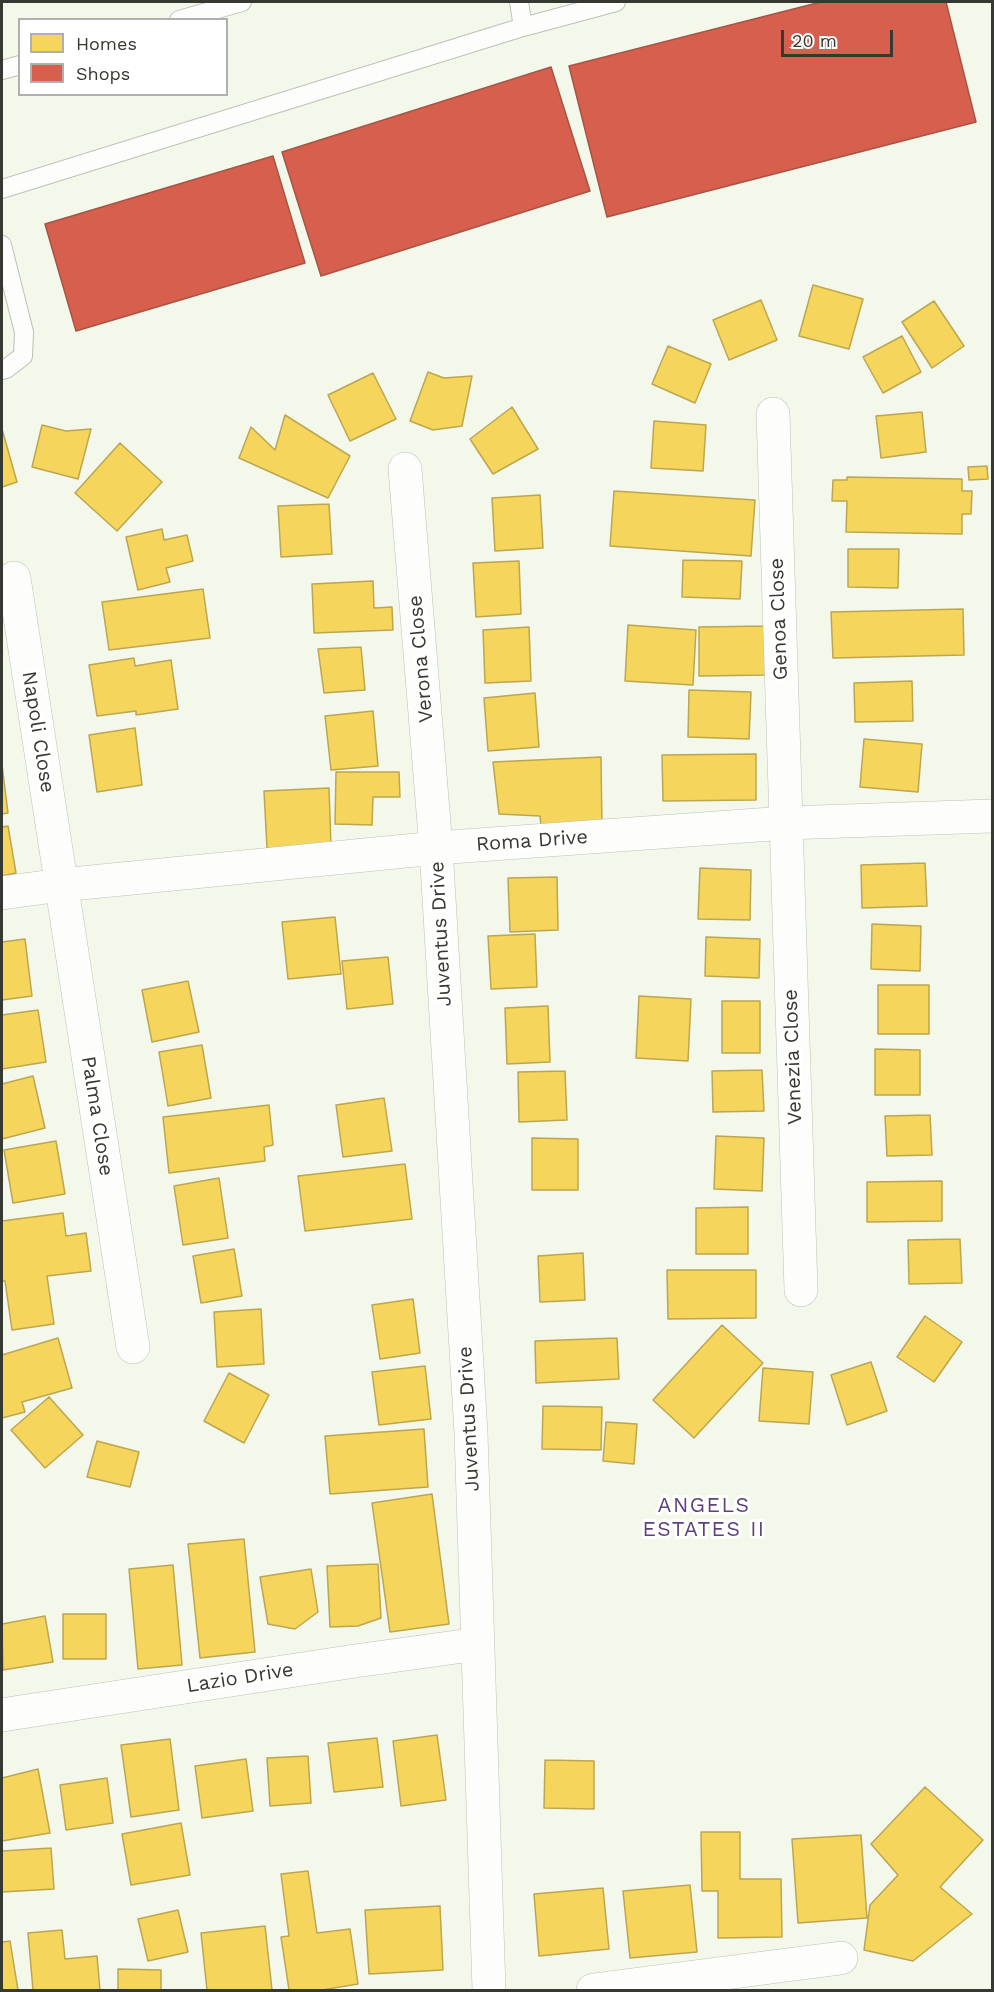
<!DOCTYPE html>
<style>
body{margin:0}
#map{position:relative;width:994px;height:1992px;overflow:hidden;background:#f3f8eb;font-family:"Work Sans",sans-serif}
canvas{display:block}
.frame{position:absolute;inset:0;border:3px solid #363931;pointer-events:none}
.legend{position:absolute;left:18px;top:18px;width:210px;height:78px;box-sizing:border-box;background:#fff;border:2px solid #afb0ad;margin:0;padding:8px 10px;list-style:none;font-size:18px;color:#363931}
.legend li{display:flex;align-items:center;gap:12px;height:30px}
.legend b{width:30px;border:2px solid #afb0ad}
.scale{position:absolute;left:781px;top:30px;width:112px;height:27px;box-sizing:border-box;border:3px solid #363931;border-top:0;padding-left:8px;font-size:18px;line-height:21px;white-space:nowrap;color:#363931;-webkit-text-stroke:4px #fff;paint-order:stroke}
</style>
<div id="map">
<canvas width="994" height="1992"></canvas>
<div class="frame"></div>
<ul class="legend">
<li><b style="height:16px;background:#f6d55c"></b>Homes</li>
<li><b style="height:16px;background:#d6604d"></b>Shops</li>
</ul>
<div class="scale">20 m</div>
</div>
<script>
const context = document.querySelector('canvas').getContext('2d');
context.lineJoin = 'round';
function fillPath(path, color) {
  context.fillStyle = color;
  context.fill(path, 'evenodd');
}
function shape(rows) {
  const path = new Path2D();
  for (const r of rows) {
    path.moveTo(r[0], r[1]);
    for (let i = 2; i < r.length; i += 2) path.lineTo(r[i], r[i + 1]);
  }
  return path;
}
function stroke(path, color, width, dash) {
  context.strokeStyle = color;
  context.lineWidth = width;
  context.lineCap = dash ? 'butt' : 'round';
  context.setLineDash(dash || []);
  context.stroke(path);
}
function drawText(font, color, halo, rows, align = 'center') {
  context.font = font + ' "Work Sans",sans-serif';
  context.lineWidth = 6;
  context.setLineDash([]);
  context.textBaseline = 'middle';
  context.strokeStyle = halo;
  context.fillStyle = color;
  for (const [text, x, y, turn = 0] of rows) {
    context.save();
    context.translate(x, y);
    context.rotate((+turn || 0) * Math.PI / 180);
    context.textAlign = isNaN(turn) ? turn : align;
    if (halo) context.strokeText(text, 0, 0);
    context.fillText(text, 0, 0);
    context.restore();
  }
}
const homes = shape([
 [813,285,863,299,849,349,799,336,813,285],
 [761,300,777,340,729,360,713,320,761,300],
 [934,301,964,346,932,368,902,322,934,301],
 [902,336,921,372,883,393,863,357,902,336],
 [668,346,711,364,695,403,652,384,668,346],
 [428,372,444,378,472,376,462,426,433,430,410,421,428,372],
 [373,373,396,419,350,441,328,395,373,373],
 [512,407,538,449,493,474,470,439,512,407],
 [922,412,926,452,881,458,876,416,922,412],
 [285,415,350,456,328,498,239,458,251,427,275,450,285,415],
 [654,421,706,425,703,471,651,468,654,421],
 [42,425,66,431,91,429,78,479,32,467,42,425],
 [2,429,17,482,2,487,2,429],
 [120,443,162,482,117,531,75,493,120,443],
 [987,466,988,479,969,480,968,467,987,466],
 [847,477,962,479,962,491,972,491,971,514,962,514,962,534,846,532,847,501,832,501,833,480,847,480,847,477],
 [614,491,755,500,751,556,610,546,614,491],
 [540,495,543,548,495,551,492,498,540,495],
 [329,504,332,554,281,557,278,506,329,504],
 [162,529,164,540,187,535,193,561,166,568,170,582,138,590,126,537,162,529],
 [848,549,899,549,898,588,848,587,848,549],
 [683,560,742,561,740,599,682,597,683,560],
 [519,561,521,614,476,617,473,563,519,561],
 [373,581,374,608,392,607,393,630,314,633,312,584,373,581],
 [203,589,210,638,109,650,102,602,203,589],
 [963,609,964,655,833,658,831,612,963,609],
 [628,625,696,630,693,685,625,681,628,625],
 [767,626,768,675,699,676,699,627,767,626],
 [529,627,531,681,485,683,483,630,529,627],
 [361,647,365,690,324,693,318,649,361,647],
 [134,658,135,666,171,660,178,709,136,715,136,711,97,716,89,665,134,658],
 [912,681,913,721,855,722,854,683,912,681],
 [689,690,751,692,749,739,688,737,689,690],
 [535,693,539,747,488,751,484,698,535,693],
 [373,711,378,766,331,770,325,716,373,711],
 [135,728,142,785,97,792,89,735,135,728],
 [864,739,922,744,918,792,860,787,864,739],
 [756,754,756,800,663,801,662,755,756,754],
 [601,757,602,828,541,825,540,816,499,814,493,762,601,757],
 [2,765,8,813,2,814,2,765],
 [336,772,399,772,400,797,373,797,372,825,335,824,336,772],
 [329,788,331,846,267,848,264,791,329,788],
 [8,826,16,873,2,876,2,827,8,826],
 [925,863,927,906,862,908,861,865,925,863],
 [700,868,751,870,750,920,698,919,700,868],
 [557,877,558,930,510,932,508,878,557,877],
 [335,917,341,974,288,979,282,922,335,917],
 [872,924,921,926,920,971,871,969,872,924],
 [535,934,537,987,491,989,488,936,535,934],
 [706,937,760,939,759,978,705,976,706,937],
 [25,939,32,996,2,1000,2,942,25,939],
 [388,957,393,1004,347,1009,342,961,388,957],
 [188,981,199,1032,152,1042,142,990,188,981],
 [878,985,929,985,929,1034,878,1034,878,985],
 [639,996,691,999,688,1061,636,1058,639,996],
 [722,1001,760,1001,760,1053,722,1053,722,1001],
 [548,1006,550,1062,507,1064,505,1008,548,1006],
 [38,1010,46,1062,2,1069,2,1015,38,1010],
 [202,1045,211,1098,168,1106,159,1052,202,1045],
 [875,1049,920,1050,920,1095,875,1095,875,1049],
 [762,1070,764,1111,713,1112,712,1071,762,1070],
 [565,1071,567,1120,519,1122,518,1072,565,1071],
 [33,1076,45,1128,2,1139,2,1084,33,1076],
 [384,1098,392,1151,343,1157,336,1105,384,1098],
 [269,1105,273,1145,264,1147,265,1161,169,1173,163,1117,269,1105],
 [930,1115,932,1155,887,1156,885,1116,930,1115],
 [716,1136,764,1138,762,1191,714,1189,716,1136],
 [532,1138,578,1139,578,1190,532,1190,532,1138],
 [56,1141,65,1194,13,1203,4,1150,56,1141],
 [405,1164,412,1219,305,1231,298,1176,405,1164],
 [219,1178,228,1238,183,1245,174,1186,219,1178],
 [942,1181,942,1221,867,1222,867,1182,942,1181],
 [748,1207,748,1254,696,1254,696,1208,748,1207],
 [63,1213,66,1236,86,1233,91,1271,47,1276,54,1324,12,1330,5,1281,2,1281,2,1221,63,1213],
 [960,1239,962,1283,909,1284,908,1240,960,1239],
 [234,1249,242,1296,201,1303,193,1256,234,1249],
 [583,1253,585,1300,540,1302,538,1256,583,1253],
 [667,1270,756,1270,756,1318,668,1319,667,1270],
 [413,1299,420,1353,380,1359,372,1305,413,1299],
 [261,1309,264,1364,217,1367,214,1312,261,1309],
 [925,1316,962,1342,934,1382,897,1357,925,1316],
 [722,1325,763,1363,694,1438,653,1400,722,1325],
 [58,1338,72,1388,22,1402,25,1412,2,1418,2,1355,58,1338],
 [617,1338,619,1379,536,1383,535,1341,617,1338],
 [871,1362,887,1411,847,1425,831,1375,871,1362],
 [425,1366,431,1419,379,1425,372,1372,425,1366],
 [763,1368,813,1372,809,1424,759,1421,763,1368],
 [229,1373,269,1395,244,1443,204,1421,229,1373],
 [49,1397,83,1435,45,1468,11,1430,49,1397],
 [543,1406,602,1407,601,1450,542,1449,543,1406],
 [606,1422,637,1424,634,1464,603,1461,606,1422],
 [424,1429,428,1487,330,1494,325,1436,424,1429],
 [97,1441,139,1452,130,1487,87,1477,97,1441],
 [432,1494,449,1624,390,1632,372,1503,432,1494],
 [244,1539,255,1652,200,1658,188,1544,244,1539],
 [378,1564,381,1618,358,1626,330,1627,327,1566,378,1564],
 [173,1565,182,1665,138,1669,129,1569,173,1565],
 [311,1569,318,1612,295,1629,268,1624,260,1577,311,1569],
 [63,1614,106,1614,106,1659,63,1659,63,1614],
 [45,1616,53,1662,3,1670,2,1624,45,1616],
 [437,1735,446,1800,401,1806,393,1741,437,1735],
 [377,1738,383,1787,334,1792,328,1743,377,1738],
 [170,1739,179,1810,131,1817,121,1745,170,1739],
 [308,1756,311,1803,270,1806,267,1758,308,1756],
 [246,1759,253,1811,202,1818,195,1766,246,1759],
 [545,1760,594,1761,594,1809,544,1808,545,1760],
 [38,1769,50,1833,2,1841,2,1778,38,1769],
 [107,1778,113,1823,66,1830,60,1785,107,1778],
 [925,1787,983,1840,940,1887,972,1914,913,1961,864,1950,870,1905,898,1875,871,1844,925,1787],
 [181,1823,190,1875,131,1885,122,1834,181,1823],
 [701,1832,740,1832,740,1879,781,1879,782,1937,718,1938,718,1891,702,1891,701,1832],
 [861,1835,867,1918,798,1923,792,1839,861,1835],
 [51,1848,54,1889,2,1892,2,1851,51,1848],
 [308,1871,317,1933,350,1929,358,1984,322,1990,289,1990,281,1937,289,1936,281,1874,308,1871],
 [690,1885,697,1952,630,1958,623,1891,690,1885],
 [603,1888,609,1949,539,1956,534,1894,603,1888],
 [440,1906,443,1970,369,1974,365,1910,440,1906],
 [178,1910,188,1952,148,1961,138,1919,178,1910],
 [265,1926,272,1990,207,1990,201,1933,265,1926],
 [62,1930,65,1959,97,1956,100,1990,33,1990,28,1933,62,1930],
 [10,1941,18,1990,2,1990,2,1942,10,1941],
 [118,1969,161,1970,161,1990,118,1990,118,1969]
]);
const shops = shape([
 [821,2,946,2,976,122,607,217,569,66,821,2],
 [551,67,590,191,321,276,282,152,551,67],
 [273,156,305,263,76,331,45,224,273,156]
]);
const lane = shape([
 [519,2,523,27],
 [179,20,242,2],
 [2,70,20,65],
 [2,189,523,27,616,2],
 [2,245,24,332,23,356,6,369,2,370]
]);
const street = shape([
 [773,414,801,1290],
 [405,469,436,848,471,1433,489,1990],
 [14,578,133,1347],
 [2,893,61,885,436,848,786,823,992,816],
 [2,1715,355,1661,478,1644],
 [593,1990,841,1958]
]);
const streetNames = [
 ["Genoa Close",779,619,-92],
 ["Verona Close",421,659,-95],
 ["Napoli Close",38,732,81],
 ["Roma Drive",532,841,-4],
 ["Juventus Drive",441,934,-93],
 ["Venezia Close",793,1057,-92],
 ["Palma Close",97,1116,81],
 ["Juventus Drive",469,1419,-93],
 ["Lazio Drive",240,1678,-9]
];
const neighbourhoodNames = [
 ["ANGELS",704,1506],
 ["ESTATES II",704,1530]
];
fillPath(homes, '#f6d55c');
stroke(homes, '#bca64f', 1.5);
fillPath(shops, '#d6604d');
stroke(shops, '#a65445', 1.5);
stroke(lane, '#bcc0b6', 20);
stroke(street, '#bcc0b6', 34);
stroke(lane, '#fdfefc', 18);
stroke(street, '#fdfefc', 33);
drawText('20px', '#363931', '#fff', streetNames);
context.letterSpacing = '1.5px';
drawText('21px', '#5b427f', '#fff', neighbourhoodNames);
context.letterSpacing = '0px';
</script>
